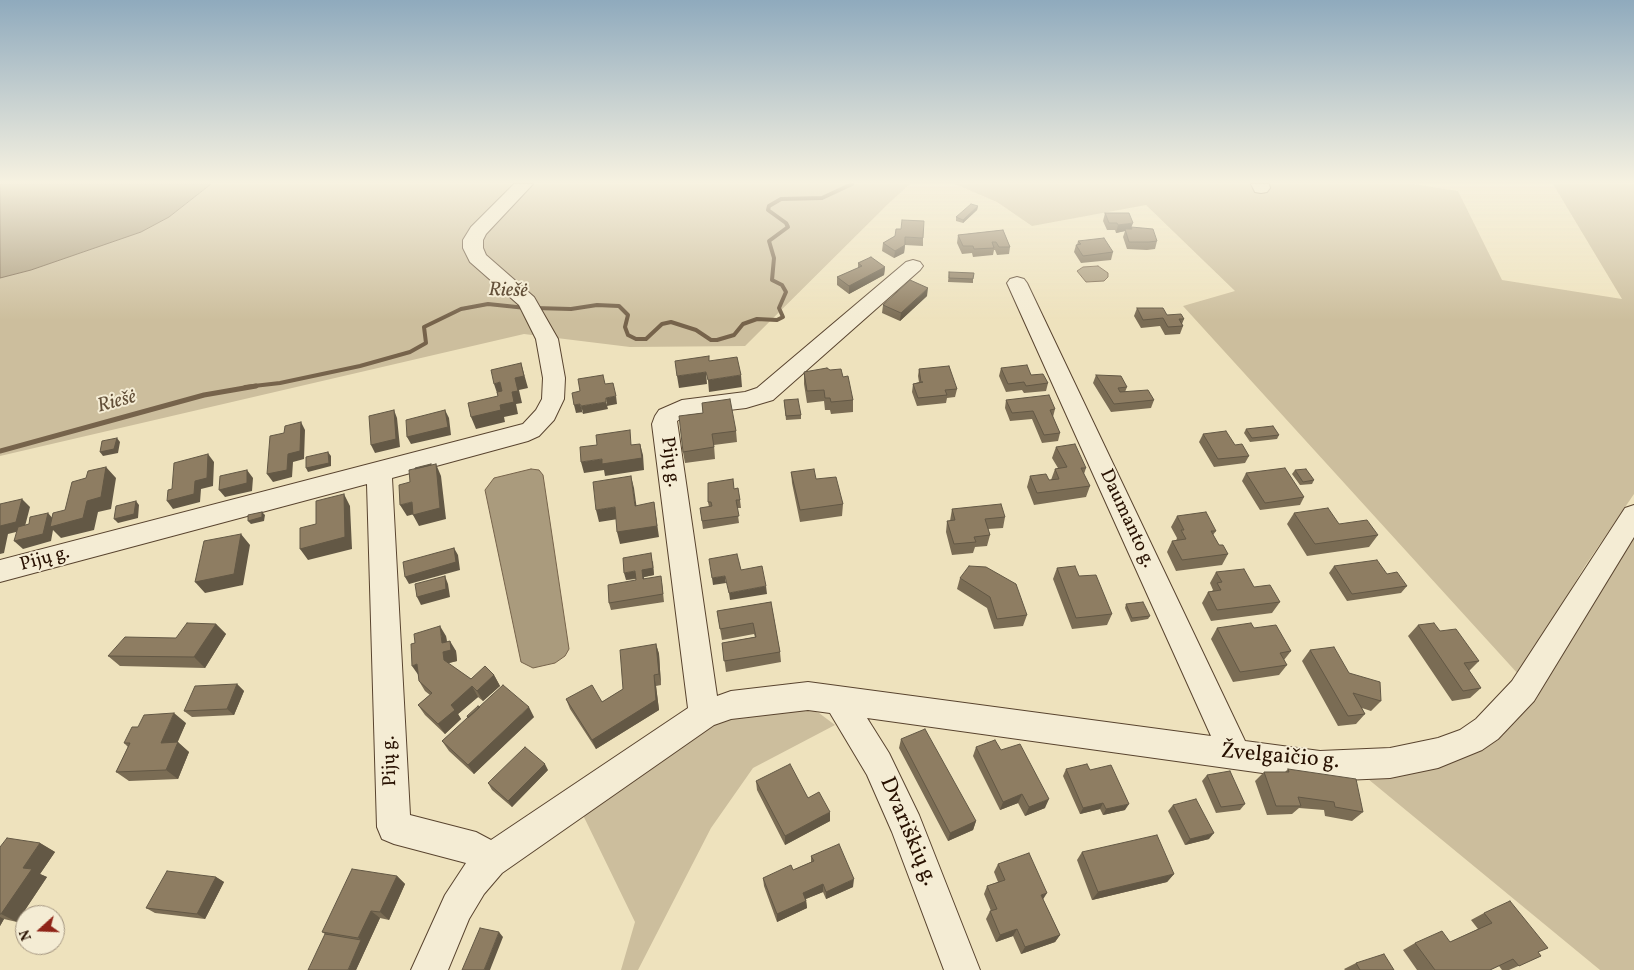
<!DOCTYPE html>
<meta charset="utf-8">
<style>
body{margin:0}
#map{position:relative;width:1634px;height:970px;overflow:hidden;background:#eee2bd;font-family:Vollkorn,serif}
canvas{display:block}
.north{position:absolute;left:15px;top:905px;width:50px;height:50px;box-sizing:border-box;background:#f4ecd4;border:1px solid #a2947f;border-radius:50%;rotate:250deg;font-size:14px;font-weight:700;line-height:20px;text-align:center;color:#271000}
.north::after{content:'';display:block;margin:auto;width:18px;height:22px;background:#8f2418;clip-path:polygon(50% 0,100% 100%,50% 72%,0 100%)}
</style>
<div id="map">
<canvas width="1634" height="970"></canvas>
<div class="north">N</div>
</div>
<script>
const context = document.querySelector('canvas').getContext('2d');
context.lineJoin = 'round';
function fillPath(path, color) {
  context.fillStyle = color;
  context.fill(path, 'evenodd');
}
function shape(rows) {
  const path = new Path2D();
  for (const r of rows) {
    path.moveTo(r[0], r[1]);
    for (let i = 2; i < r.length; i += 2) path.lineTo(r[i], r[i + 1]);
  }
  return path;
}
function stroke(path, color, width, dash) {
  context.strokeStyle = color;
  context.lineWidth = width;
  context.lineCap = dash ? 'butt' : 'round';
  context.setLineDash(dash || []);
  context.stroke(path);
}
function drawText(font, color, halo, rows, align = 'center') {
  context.font = font + ' Vollkorn,serif';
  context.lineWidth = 4;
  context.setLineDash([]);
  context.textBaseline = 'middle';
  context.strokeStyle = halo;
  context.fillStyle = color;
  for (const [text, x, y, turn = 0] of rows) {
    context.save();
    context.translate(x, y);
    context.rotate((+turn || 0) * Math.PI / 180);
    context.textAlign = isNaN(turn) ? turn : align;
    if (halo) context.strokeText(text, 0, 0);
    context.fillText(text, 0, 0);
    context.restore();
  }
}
const green = shape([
 [211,184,910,184,888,204,745,346,630,347,524,334,0,456,0,278,31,270,141,232,169,217],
 [955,184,1413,184,1458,191,1502,280,1622,299,1553,184,1634,184,1634,494,1585,566,1519,675,1183,306,1235,291,1146,205,1032,226,997,202],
 [1634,535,1634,970,1600,970,1362,774,1468,751],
 [805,708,819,713,835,725,753,768,711,828,638,970,621,970,635,922,582,813,723,718]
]);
const water = shape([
 [0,184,211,184,169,217,141,232,31,270,0,278,0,184],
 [1098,266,1108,273,1108,277,1104,281,1086,282,1077,271,1083,267,1098,266],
 [531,469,539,470,543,475,569,649,565,656,555,663,533,668,521,662,485,490,494,478,531,469]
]);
const streamFar1 = shape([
 [535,308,571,309,597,305,619,306,628,315,625,327,628,335,636,339,646,339,662,324,671,322,696,330,711,340,717,340,734,335,743,324,757,319,777,320,783,317,779,308,786,292,782,285,772,280,774,258,769,241,788,227,786,223,768,210,769,206,781,199,822,198,852,184],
 [245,387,280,383,360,366,410,352,426,343,424,327,461,309,488,304,526,308]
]);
const stream = shape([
 [0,451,204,395,256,386]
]);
const minor = shape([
 [514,184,533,184,486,234,483,240,483,248,486,255,534,297,558,339,565,378,564,399,554,420,539,436,528,441,392,478,410,815,476,832,491,840,688,708,652,424,655,416,659,410,682,400,745,392,757,388,906,262,913,260,920,262,923,266,920,270,773,400,746,408,687,415,677,421,717,696,731,691,808,682,1211,736,1007,283,1010,279,1017,277,1024,279,1027,283,1245,741,1320,751,1390,748,1438,738,1460,730,1476,719,1512,681,1625,508,1634,505,1634,537,1534,701,1498,739,1482,750,1438,768,1390,778,1320,781,867,718,889,753,919,815,980,970,944,970,892,832,867,775,830,713,808,710,731,719,714,725,502,873,484,894,469,919,448,970,411,970,445,895,466,863,394,844,382,839,377,827,367,484,0,582,0,560,523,424,536,410,542,399,543,378,536,339,519,305,470,262,463,248,463,240,471,227,514,184],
 [1251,184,1269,184,1270,188,1267,192,1261,193,1255,192,1251,184]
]);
const wall = shape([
 [978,206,977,210,963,223,956,221,956,217],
 [1105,213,1157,241,1155,249,1147,250,1127,249,1123,237,1125,231,1116,233,1115,230,1107,230,1103,221],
 [1003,230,1010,247,1009,254,997,255,995,250,994,250,993,255,973,257,972,253,962,254,957,243,958,235],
 [895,236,923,238,923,246,905,245,904,253,894,258,882,251,883,243],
 [1078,241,1113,252,1111,260,1081,263,1074,252,1076,245,1077,245],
 [858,263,885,267,884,275,849,294,837,285,837,277,858,268],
 [949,272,973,279,973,283,948,282],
 [927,296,900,321,882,313,883,305],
 [1137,308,1184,319,1182,324,1183,326,1180,334,1165,335,1160,326,1141,328,1134,316],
 [1001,368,1031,375,1048,383,1046,391,1024,393,1022,390,1006,392,999,376],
 [919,369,957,389,955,397,947,398,946,403,917,406,912,392,913,384,919,382,918,376],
 [804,372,843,377,853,400,853,412,831,414,830,410,825,410,824,401,807,403,804,384],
 [1096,375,1127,387,1125,392,1154,400,1151,408,1111,412,1093,383],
 [784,400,801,415,801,419,786,420],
 [1006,400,1055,409,1053,417,1060,433,1058,441,1042,443,1032,419,1010,421,1005,408],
 [702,403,736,431,737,442,714,445,715,459,685,463,683,452,703,413],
 [1246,429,1279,435,1277,439,1250,442,1244,433],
 [1203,434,1235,445,1249,456,1245,463,1214,467,1199,442],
 [1056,447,1086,468,1084,474,1090,486,1086,497,1034,505,1027,487,1030,476,1049,480,1051,480,1055,469,1058,468,1052,458],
 [1295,470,1314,480,1312,484,1300,485,1292,474],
 [791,472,816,479,843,504,842,516,800,522,792,483],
 [1246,473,1304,497,1300,505,1260,510,1242,481],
 [734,489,740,500,741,508,737,508,739,523,703,529,700,508,709,507,708,502],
 [952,509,1005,517,1003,528,988,529,990,535,987,546,975,547,973,553,952,555,946,532,947,521,950,521],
 [1294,513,1339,524,1378,535,1369,547,1307,556,1287,524],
 [1177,516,1216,531,1213,535,1219,545,1228,554,1222,565,1176,571,1167,552,1172,541,1176,541,1177,538,1171,527],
 [653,561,654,575,644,577,644,579,662,583,664,602,611,610,609,603,636,580,636,579,626,580],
 [1334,566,1387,574,1407,586,1401,593,1347,601,1329,573],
 [1057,568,1079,576,1112,614,1107,625,1072,629,1053,579],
 [1216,572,1254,587,1280,602,1272,613,1211,621,1202,603,1208,592,1212,591,1213,590,1210,583],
 [960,578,1027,615,1023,626,994,629,987,608,957,589],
 [771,602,780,652,781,662,726,672,722,643,755,637,754,634,722,640,717,611],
 [1126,604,1150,616,1148,619,1131,622,1125,608],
 [216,624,226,634,205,668,120,666,108,656,176,638],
 [1418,625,1479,661,1469,671,1481,688,1470,698,1452,701,1408,636],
 [1217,628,1291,651,1284,660,1287,665,1279,675,1233,682,1211,639],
 [446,636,447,642,456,651,457,661,449,663,449,664,471,679,494,675,500,686,483,701,478,697,458,714,461,719,445,734,425,715,418,705,430,695,425,691,419,681,415,643],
 [656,644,659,654,661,685,656,686,659,710,596,749,570,709,566,699,602,702,623,689],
 [1310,650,1349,673,1381,701,1371,711,1362,708,1365,714,1356,724,1338,726,1302,661],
 [237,684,244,691,234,715,192,717,184,711],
 [480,707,534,717,474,774,449,751,442,741,468,718,467,716],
 [186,723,177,742,189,752,178,779,129,781,116,772,128,747,124,743],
 [901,739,976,821,973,830,948,841,899,748],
 [976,747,1001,750,1045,808,1025,816,1018,803,1000,810,973,756],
 [1066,769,1090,770,1125,810,1103,815,1100,809,1080,814,1063,776],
 [1288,769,1363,812,1352,821,1325,816,1324,810,1299,808,1292,814,1267,815,1255,781,1264,772,1285,772],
 [548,770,512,807,492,790,488,783],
 [1207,775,1245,804,1240,810,1216,813,1202,781],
 [756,781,808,798,830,821,785,845,757,790],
 [1173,805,1209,839,1185,845,1168,811],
 [40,843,55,852,40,874,47,877,17,922,4,919,0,926,0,847],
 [1082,852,1174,874,1167,882,1092,900,1077,860],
 [811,856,853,887,826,899,823,892,806,899,807,908,777,922,764,886,763,878,793,870,811,862],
 [998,864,1043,899,1060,935,1055,942,1021,954,1013,936,996,942,986,919,990,911,991,911,984,894,987,886,998,882,994,872],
 [397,876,405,884,389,920,380,918,356,970,325,934,322,932],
 [216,877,224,882,205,919,155,913,146,908],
 [1484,913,1538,952,1541,956,1509,970,1502,970,1499,966,1490,970,1417,970,1403,950,1415,943,1450,942,1478,929,1471,920],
 [1356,963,1394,970,1345,970,1344,969]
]);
const shadedWall = shape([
 [978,206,977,210,963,223,963,220],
 [1133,223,1130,231,1125,229,1125,231,1116,233,1118,225],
 [905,245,904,253,894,258,895,251],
 [885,267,884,275,849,294,849,286],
 [928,288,927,296,900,321,901,313],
 [521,363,528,388,519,390,522,403,516,404,518,414,504,417,505,422,476,429,471,417,500,405,515,378],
 [706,372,707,384,679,388,677,376],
 [741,375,742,387,709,392,708,380],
 [500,382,504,394,498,396,494,384],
 [616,396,617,404,607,406,606,398],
 [606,402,608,409,583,414,581,406],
 [580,404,583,412,576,413,574,405],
 [394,410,397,418,400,447,375,453,371,445],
 [445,410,449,418,451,435,411,444,407,437],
 [301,422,305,430,304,459,293,462,292,477,273,482,267,474,288,454],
 [117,438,120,442,118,453,103,456,100,452],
 [640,444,643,455,644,470,605,476,604,470,584,473,581,462,602,459],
 [328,452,331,456,331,466,308,472,306,468],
 [208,454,214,462,213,486,201,489,200,502,173,509,167,501,195,481],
 [436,464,441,476,446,519,419,526,413,515],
 [106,467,116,478,111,509,98,512,94,530,61,538,53,530,51,541,23,549,14,541,48,513,55,521,87,501],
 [247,470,253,478,252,491,225,497,219,490],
 [631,476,634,488,638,517,635,506],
 [344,494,350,506,352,549,308,560,300,549],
 [22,499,30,507,24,530,8,534,4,553,0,554,0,526],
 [136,501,139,505,138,518,118,523,114,519],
 [412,502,418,513,407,516,400,505],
 [654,502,659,537,620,544,617,532],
 [615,507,618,519,599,522,596,510],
 [262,512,265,515,264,521,251,524,248,521],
 [241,534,250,545,243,585,205,593,195,582],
 [454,548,458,555,460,570,409,584,405,577],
 [651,553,654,575,644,577,645,586,643,579,642,570],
 [635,571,637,578,626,580,624,573],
 [445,576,448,584,450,597,421,605,417,597],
 [725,576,726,583,713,585,712,578],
 [766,586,767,594,730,600,729,593],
 [216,624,226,634,205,668,194,657],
 [440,626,446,636,448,651,450,641,456,651,457,661,449,663,450,671,444,660],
 [656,644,659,654,661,685,659,674],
 [417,664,419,676,412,666],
 [494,675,500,686,483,701,477,691],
 [654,675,656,686,659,710,596,749,592,740],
 [237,684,244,691,234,715,227,709],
 [472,686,478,697,458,714,461,719,445,734,438,724,451,705],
 [529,707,534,717,474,774,468,765],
 [174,713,186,723,173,753,161,743],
 [178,742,189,752,178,779,166,770],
 [545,764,548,770,512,807,508,801],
 [1022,794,1018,803,1000,810,1003,802],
 [1049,799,1045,808,1025,816,1029,807],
 [1103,803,1100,809,1080,814,1083,808],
 [1129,804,1125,810,1103,815,1106,809],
 [830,812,830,821,785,845,785,836],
 [976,821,973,830,948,841,950,833],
 [1214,833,1209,839,1185,845,1190,839],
 [40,843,55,852,40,874,47,877,17,922,1,914,23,868],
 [1174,874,1167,882,1092,900,1098,892],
 [397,876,405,884,389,920,380,912],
 [216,877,224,882,205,919,197,914],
 [854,879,853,887,826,899,826,892],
 [823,884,823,892,803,900,803,893],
 [1047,893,1042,901,1041,895],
 [806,901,807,908,777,922,777,914],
 [371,911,380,918,356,970,348,970,361,940,358,938],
 [0,917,4,919,0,926],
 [1017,929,1013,936,996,942,1000,935],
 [499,932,503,937,490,970,484,970],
 [1060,935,1055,942,1021,954,1025,947]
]);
const building = shape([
 [971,204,978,206,963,220,956,217,971,204],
 [1105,213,1129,213,1133,223,1118,225,1117,223,1109,223,1105,213],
 [902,220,924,221,923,238,905,237,905,245,895,251,883,243,895,236,896,229,901,229,902,220],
 [1131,227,1153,229,1157,241,1149,242,1129,242,1125,229,1132,229,1131,227],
 [1003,230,1010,247,999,247,996,242,992,242,994,248,974,249,973,246,963,246,958,235,1003,230],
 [1104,238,1113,252,1083,256,1076,245,1081,244,1078,241,1104,238],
 [871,257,885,267,849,286,837,277,862,266,858,263,871,257],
 [949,272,974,273,973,279,949,278,949,272],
 [910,280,928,288,901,313,883,305,910,280],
 [1137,308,1163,308,1167,315,1181,314,1184,319,1179,319,1183,326,1168,327,1163,318,1143,320,1137,308],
 [709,356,709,361,737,357,741,375,708,380,706,372,677,376,675,361,709,356],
 [521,363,524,376,515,378,518,391,512,392,514,402,500,405,501,410,471,417,468,403,498,396,497,392,502,391,500,382,494,384,491,370,521,363],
 [1027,365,1031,375,1043,374,1048,383,1026,386,1024,382,1008,384,1001,368,1027,365],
 [949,366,957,389,945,390,947,395,918,398,913,384,923,382,921,382,919,369,949,366],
 [827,368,830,370,841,369,843,377,848,376,853,400,831,402,830,398,825,398,824,390,807,391,804,372,827,368],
 [603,375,605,384,613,383,616,396,606,398,606,402,581,406,580,404,574,405,572,393,580,391,578,379,603,375],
 [1096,375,1121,376,1127,387,1118,388,1120,392,1148,390,1154,400,1114,404,1096,375],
 [1049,395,1055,409,1050,410,1060,433,1044,435,1033,411,1012,413,1006,400,1049,395],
 [730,399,736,431,712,434,714,447,683,452,679,416,703,413,702,403,730,399],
 [798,399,801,415,786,416,784,400,798,399],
 [394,410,396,439,371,445,369,416,394,410],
 [445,410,448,427,407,437,406,420,445,410],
 [301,422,300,451,288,454,287,470,267,474,270,436,284,433,285,426,301,422],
 [1273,426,1279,435,1252,438,1246,429,1273,426],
 [630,430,631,445,640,444,642,458,602,464,602,459,581,462,580,447,597,445,596,435,630,430],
 [1226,431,1235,445,1242,444,1249,456,1218,459,1203,434,1226,431],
 [117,438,114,449,100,452,102,441,117,438],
 [1075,444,1086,468,1081,468,1090,486,1037,493,1030,476,1046,474,1049,480,1059,479,1055,469,1067,467,1056,447,1075,444],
 [328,452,329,463,306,468,306,457,328,452],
 [208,454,207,478,195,481,194,494,167,501,168,490,172,489,174,463,208,454],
 [431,464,431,465,415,469,415,468,431,464],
 [436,464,440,508,413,515,412,502,400,505,399,485,410,482,409,470,436,464],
 [106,467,101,497,87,501,83,518,50,527,53,513,65,510,72,482,86,478,88,471,106,467],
 [1285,468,1304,497,1265,503,1246,473,1285,468],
 [814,469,816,479,836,477,843,504,800,510,791,472,814,469],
 [1306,469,1314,480,1303,482,1295,470,1306,469],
 [247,470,247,483,219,490,220,476,247,470],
 [631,476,635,506,654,502,657,526,617,532,615,507,596,510,593,482,631,476],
 [733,479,734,489,738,488,740,500,736,500,739,516,702,521,700,508,712,506,711,502,708,502,708,483,733,479],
 [344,494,345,537,300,549,300,528,316,524,316,501,344,494],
 [22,499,16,522,0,526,0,504,22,499],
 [136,501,134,514,114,519,116,506,136,501],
 [1001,504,1005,517,985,519,990,535,974,537,976,542,954,544,947,521,955,520,952,509,1001,504],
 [1328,508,1339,524,1367,520,1378,535,1315,544,1294,513,1328,508],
 [262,512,262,517,248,521,248,515,262,512],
 [1206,512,1216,531,1211,531,1219,545,1223,545,1228,554,1182,560,1172,541,1186,539,1181,530,1184,530,1177,516,1206,512],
 [48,513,43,534,14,541,18,527,29,524,30,517,48,513],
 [241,534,234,574,195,582,204,541,241,534],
 [454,548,456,562,405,577,403,562,454,548],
 [651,553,653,568,642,570,643,579,661,576,663,594,609,603,608,585,636,580,635,571,624,573,623,558,651,553],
 [737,554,741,570,762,566,766,586,729,593,725,576,712,578,709,559,737,554],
 [1377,560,1387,574,1397,572,1407,586,1352,594,1334,566,1377,560],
 [969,566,986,567,1016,584,1027,615,997,619,990,597,960,578,969,566],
 [1075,566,1079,576,1096,575,1112,614,1076,618,1057,568,1075,566],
 [1244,569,1254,587,1270,585,1280,602,1217,610,1208,592,1221,590,1217,583,1222,582,1216,572,1244,569],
 [445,576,446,589,417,597,415,584,445,576],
 [771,602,780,652,724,661,722,643,756,637,753,623,720,629,717,611,771,602],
 [1143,602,1150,616,1132,618,1126,604,1143,602],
 [187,623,216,624,194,657,108,656,125,637,176,638,187,623],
 [1251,623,1254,628,1276,625,1291,651,1280,653,1287,665,1240,672,1217,628,1251,623],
 [1434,623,1440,631,1456,629,1479,661,1464,663,1481,688,1463,691,1418,625,1434,623],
 [440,626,442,643,450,641,451,650,443,652,444,660,471,679,485,666,494,675,477,691,472,686,451,705,455,710,438,724,418,705,432,693,419,681,417,664,412,666,411,644,415,643,414,634,440,626],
 [656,644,659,674,654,675,656,700,592,740,566,699,592,685,602,702,623,689,620,650,656,644],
 [1334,647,1349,673,1380,682,1381,701,1353,693,1365,714,1348,716,1310,650,1334,647],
 [237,684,227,709,184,711,195,686,237,684],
 [503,685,529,707,468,765,442,741,503,685],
 [478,706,480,707,468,718,467,716,478,706],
 [174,713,161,743,178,742,166,770,116,772,130,743,124,743,132,727,138,727,144,715,174,713],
 [925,729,976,821,950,833,901,739,925,729],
 [995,740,1001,750,1020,744,1049,799,1029,807,1022,794,1003,802,976,747,995,740],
 [525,747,545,764,508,801,488,783,525,747],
 [790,764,808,798,819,792,830,812,785,836,756,781,790,764],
 [1087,764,1090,770,1111,765,1129,804,1106,809,1103,803,1083,808,1066,769,1087,764],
 [1288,769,1356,779,1363,812,1335,807,1334,802,1298,797,1301,806,1276,806,1264,772,1289,772,1288,769],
 [1230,771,1245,804,1221,807,1207,775,1230,771],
 [1196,799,1214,833,1190,839,1173,805,1196,799],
 [1157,835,1174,874,1098,892,1082,852,1157,835],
 [7,838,40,843,23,868,32,869,1,914,0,914,0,847,7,838],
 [839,844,854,879,826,892,823,884,803,893,806,901,777,914,763,878,791,865,793,870,814,861,811,856,839,844],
 [1029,853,1047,893,1041,895,1060,935,1025,947,1017,929,1000,935,990,911,997,909,987,886,1005,880,998,864,1029,853],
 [352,869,397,876,380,912,371,911,358,938,322,932,352,869],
 [167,871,216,877,197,914,146,908,167,871],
 [1510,901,1548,948,1538,952,1541,956,1519,966,1513,959,1490,970,1435,970,1415,943,1442,931,1450,942,1492,923,1484,913,1510,901],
 [480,928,499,932,484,970,462,970,480,928],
 [325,934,361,940,348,970,308,970,325,934],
 [1384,954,1394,970,1360,970,1356,963,1384,954]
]);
const streetNames = [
 ["Pijų g.",669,462,82],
 ["Daumanto g.",1126,519,65],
 ["Pijų g.",45,560,-15],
 ["Pijų g.",391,761,-92]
];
const waterNames = [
 ["Riešė",508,292,2],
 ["Riešė",117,403,-15]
];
const nearStreetnames = [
 ["Žvelgaičio g.",1280,758,5],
 ["Dvariškių g.",907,832,67]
];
fillPath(green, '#ccbe9d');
fillPath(water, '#aa9b7d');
stroke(water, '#76634b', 1);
stroke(streamFar1, '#76634b', 4);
stroke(stream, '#76634b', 5);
stroke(minor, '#59442f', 2);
fillPath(minor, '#f4ecd4');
fillPath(wall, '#7a6c54');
fillPath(shadedWall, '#635845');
fillPath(building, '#8e7d62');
stroke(building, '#635845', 1);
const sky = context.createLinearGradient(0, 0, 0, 320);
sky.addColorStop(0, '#8faabd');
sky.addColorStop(0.57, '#f7f2e1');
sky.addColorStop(1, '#f7f2e100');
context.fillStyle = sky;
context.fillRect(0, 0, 1634, 320);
drawText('19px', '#271000', '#f4ecd4', streetNames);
drawText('italic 20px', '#624f38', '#f4ecd4', waterNames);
drawText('22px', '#271000', '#f4ecd4', nearStreetnames);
</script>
